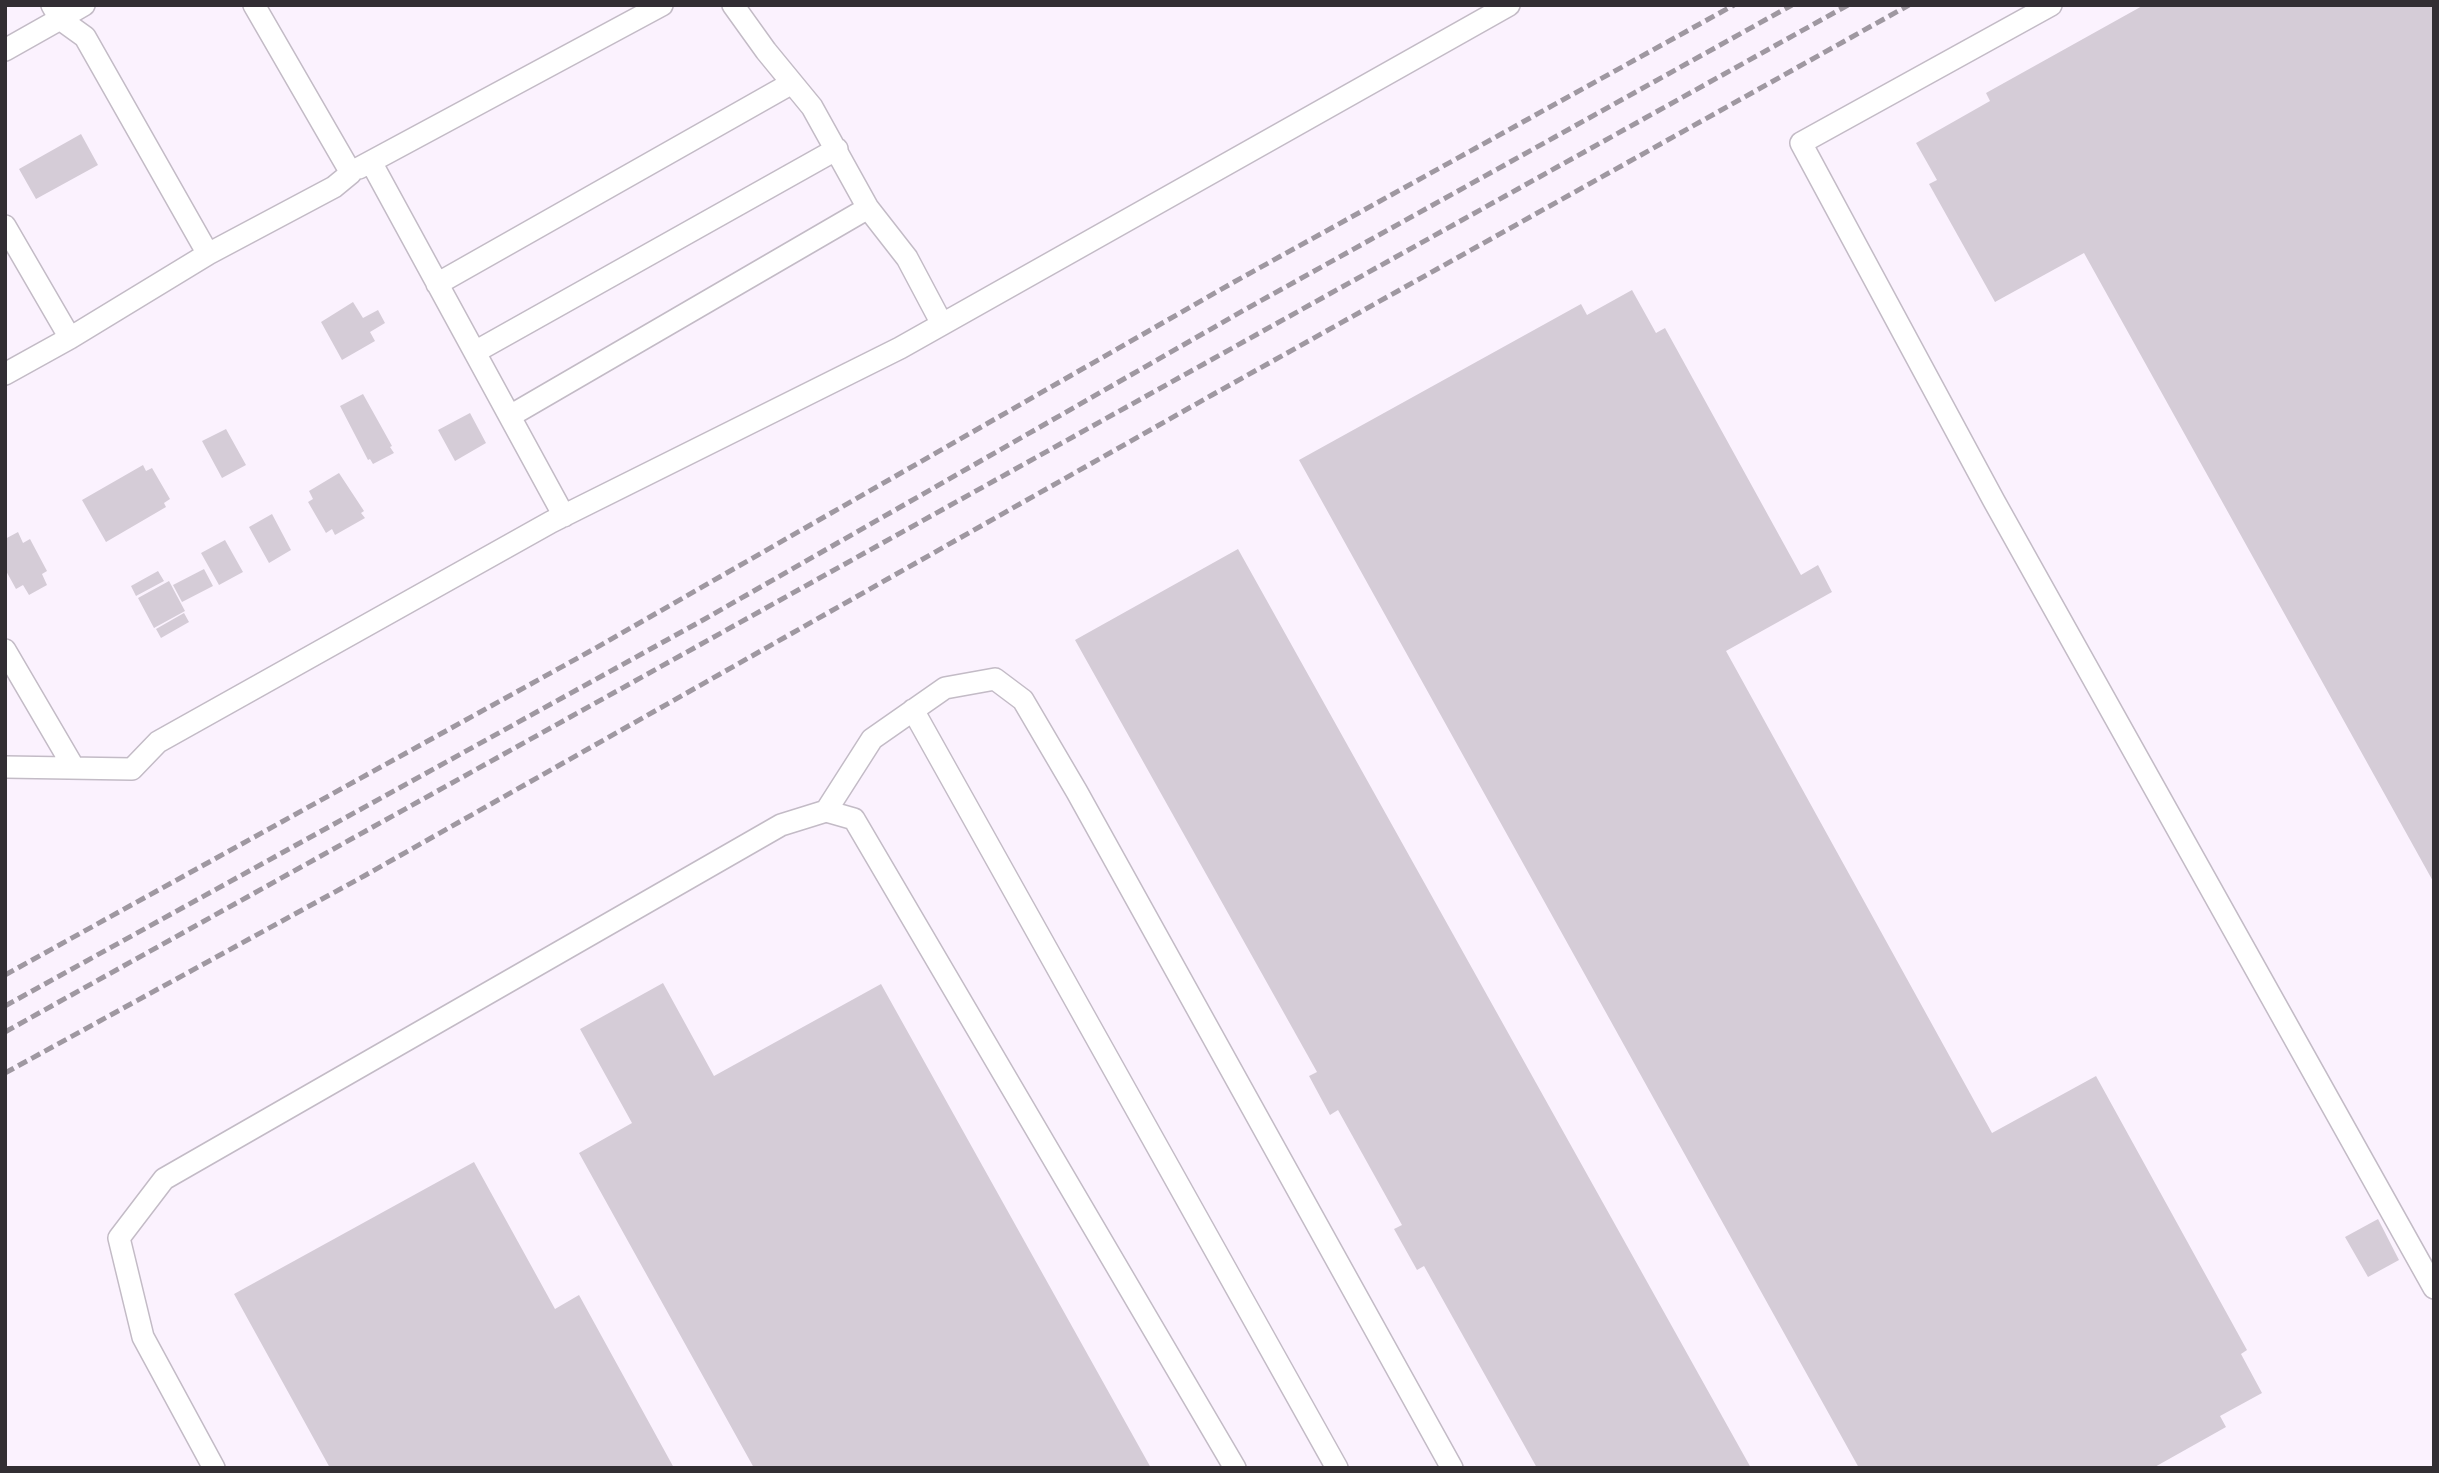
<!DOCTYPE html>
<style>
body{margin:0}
#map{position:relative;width:2439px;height:1473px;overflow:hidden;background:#fbf2fe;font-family:"Titillium Web",sans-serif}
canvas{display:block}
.frame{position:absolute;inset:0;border:7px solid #322e33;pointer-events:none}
</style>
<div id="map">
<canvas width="2439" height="1473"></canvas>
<div class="frame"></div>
</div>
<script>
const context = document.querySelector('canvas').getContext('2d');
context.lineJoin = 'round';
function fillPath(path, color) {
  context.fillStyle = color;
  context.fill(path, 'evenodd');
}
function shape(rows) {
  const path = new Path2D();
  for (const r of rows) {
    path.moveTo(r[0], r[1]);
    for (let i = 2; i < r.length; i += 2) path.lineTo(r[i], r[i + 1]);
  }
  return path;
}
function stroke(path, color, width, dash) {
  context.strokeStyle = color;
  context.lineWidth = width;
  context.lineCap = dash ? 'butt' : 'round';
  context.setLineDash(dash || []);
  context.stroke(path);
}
const building = shape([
 [2144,5,2434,5,2434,883,2084,253,1995,302,1929,184,1937,180,1916,143,1990,101,1986,93],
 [81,134,98,165,36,199,19,169],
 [1632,290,1656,333,1665,328,1801,575,1818,565,1832,592,1726,651,1992,1133,2096,1076,2247,1350,2241,1354,2262,1393,2220,1416,2226,1427,2153,1468,1859,1468,1299,460,1581,304,1587,315],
 [353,302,363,318,378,310,385,323,370,332,375,341,342,360,321,322],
 [363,394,392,446,390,447,394,453,373,464,370,459,368,460,340,406],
 [470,413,486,443,455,461,438,430],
 [226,429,246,465,222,478,202,441],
 [143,465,146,471,152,468,170,499,164,503,166,507,106,542,82,500],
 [339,473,364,511,361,513,365,518,335,535,332,529,326,533,308,502,313,499,309,491],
 [272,514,291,550,269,563,249,527],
 [18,532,23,543,30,539,47,571,42,574,47,585,29,595,23,585,16,589,5,569,5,539],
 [225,540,243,572,219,585,201,553],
 [1238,549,1751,1468,1537,1468,1424,1266,1417,1270,1394,1229,1402,1225,1338,1110,1330,1115,1309,1076,1317,1072,1075,640],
 [204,569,213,586,182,602,173,585],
 [158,571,164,581,136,596,131,586],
 [169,581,185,611,154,628,138,598],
 [184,613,189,622,161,638,156,629],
 [663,983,714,1076,881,984,1151,1468,754,1468,579,1153,632,1123,580,1029],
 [474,1162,555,1309,579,1295,674,1468,330,1468,234,1294],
 [2378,1219,2399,1260,2368,1277,2345,1237]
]);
const lane = shape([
 [52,5,60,19,84,5],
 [733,5,766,51,812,107,868,208,907,258,942,324],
 [2051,5,1801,143,1994,501,2434,1288],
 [5,50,60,19,85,37,208,254,70,338],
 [371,162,564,516],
 [359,168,662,5],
 [5,226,70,338,5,374],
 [208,254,334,187,351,173,254,5],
 [437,284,792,83],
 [475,352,837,149],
 [510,416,868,208],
 [5,650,74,768],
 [913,710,1337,1468],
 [5,767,132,769,158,742,551,522,900,348,1509,5],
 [826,811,872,739,945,688,995,679,1023,700,1077,792,1452,1468],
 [214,1468,143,1337,119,1238,164,1179,781,825,826,811,854,819,1235,1468]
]);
const rail = shape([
 [5,975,594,649,1234,282,1734,5],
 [5,1006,703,620,1246,309,1792,5],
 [5,1032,1848,5],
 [5,1073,364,876,1212,395,1909,5]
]);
fillPath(building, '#d5ccd7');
stroke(lane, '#c3bbc6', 24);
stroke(lane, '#fff', 21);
stroke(rail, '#9f98a1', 5, [10, 5]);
</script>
